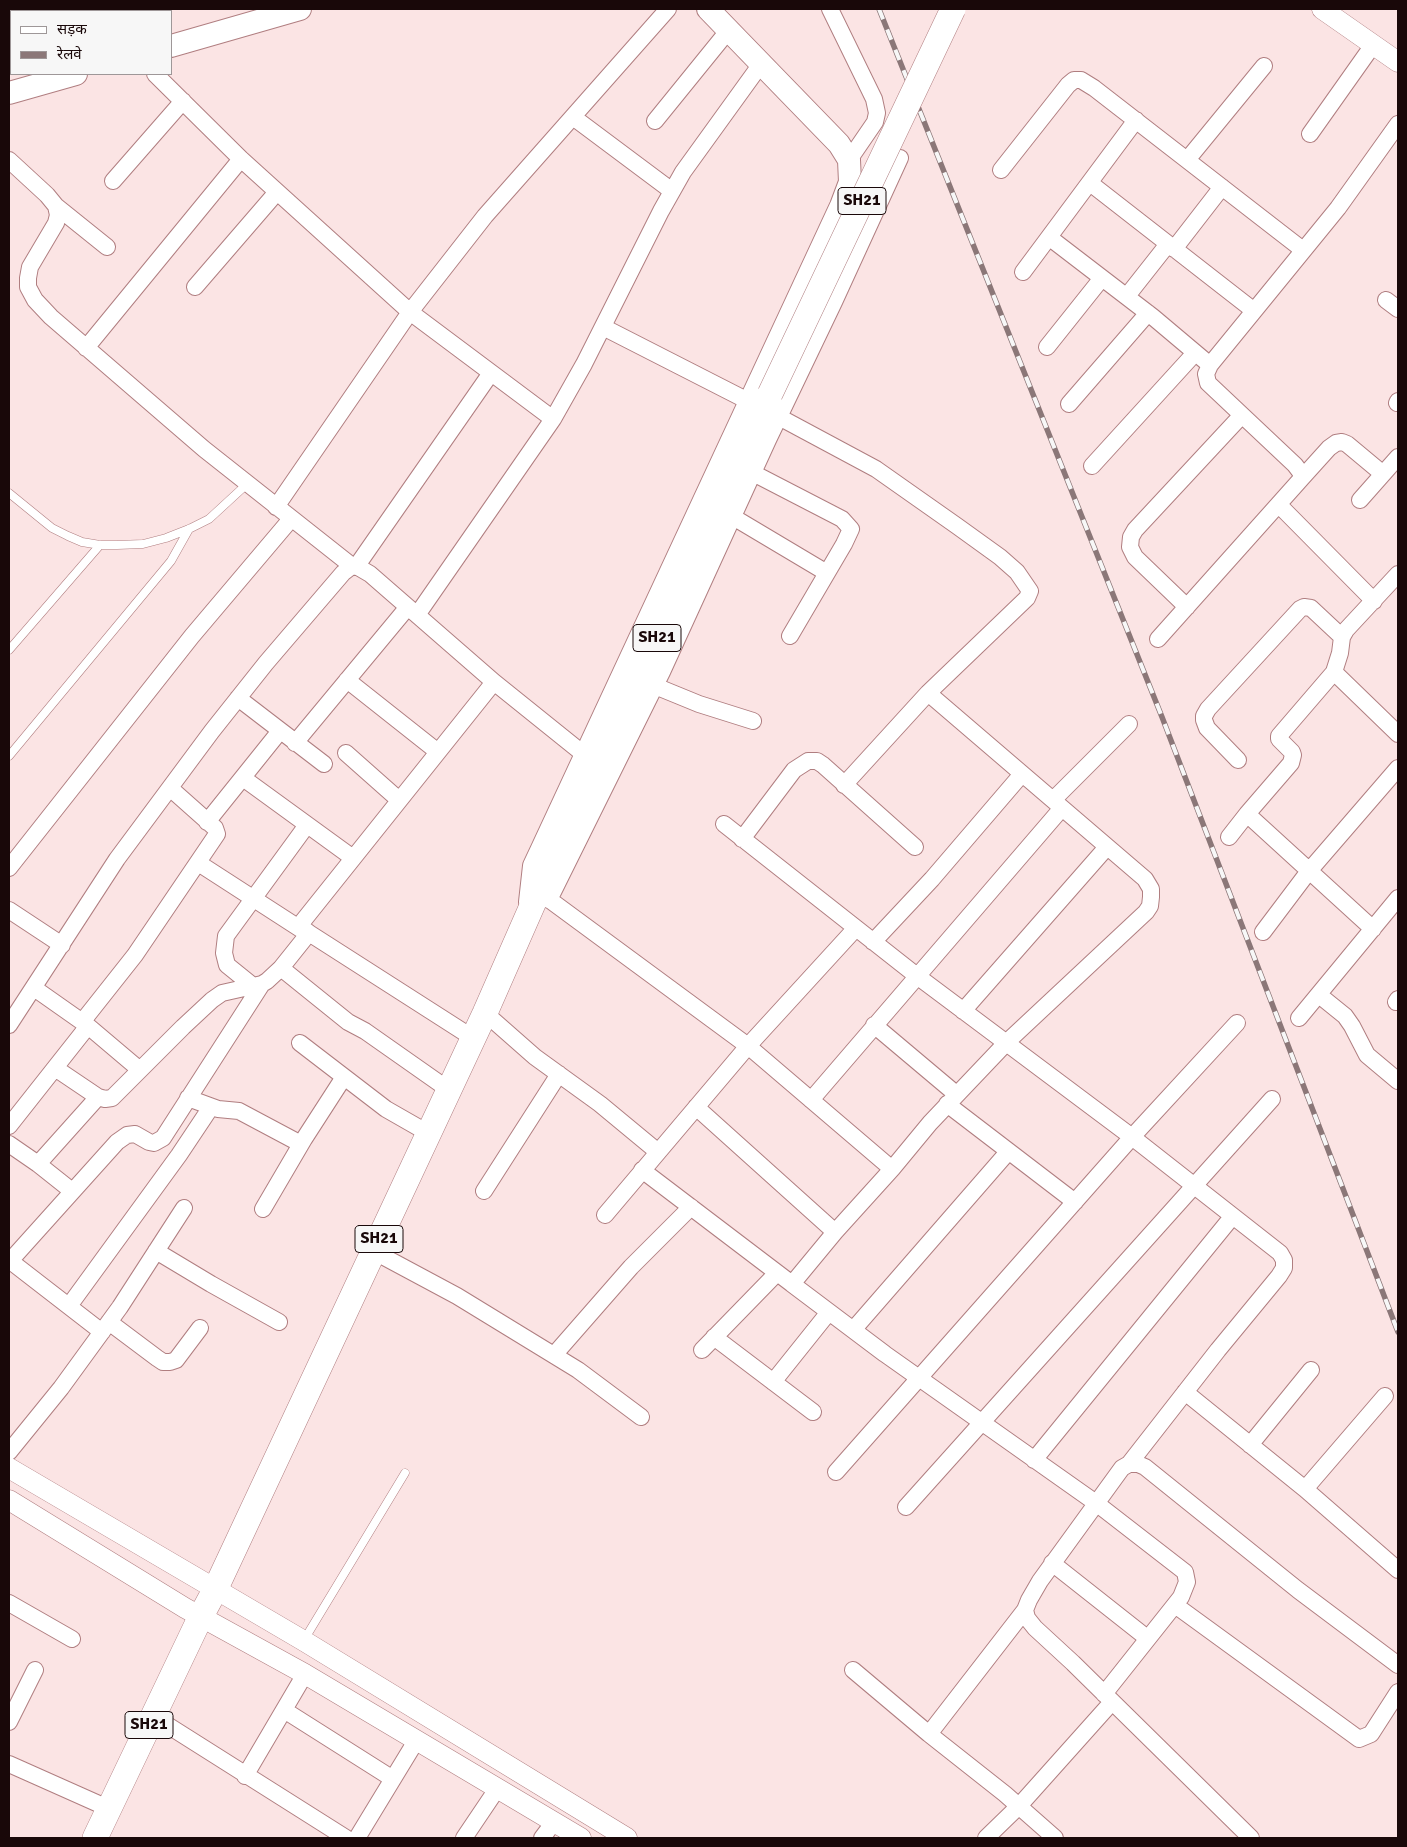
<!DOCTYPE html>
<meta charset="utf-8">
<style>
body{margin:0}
#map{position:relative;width:1407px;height:1847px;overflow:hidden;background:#fbe4e4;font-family:Signika,"Noto Sans Devanagari",sans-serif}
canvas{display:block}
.frame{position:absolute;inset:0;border:10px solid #190809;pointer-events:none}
.legend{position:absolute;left:10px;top:10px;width:162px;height:65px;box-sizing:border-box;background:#f7f7f7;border:1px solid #9e9798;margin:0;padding:6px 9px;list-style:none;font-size:15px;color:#190809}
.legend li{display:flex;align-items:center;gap:10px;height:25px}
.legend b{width:25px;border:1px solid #9e9798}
</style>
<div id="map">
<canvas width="1407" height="1847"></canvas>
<div class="frame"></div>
<ul class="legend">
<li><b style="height:6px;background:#fff"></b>सड़क</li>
<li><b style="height:6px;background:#8b7778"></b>रेलवे</li>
</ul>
</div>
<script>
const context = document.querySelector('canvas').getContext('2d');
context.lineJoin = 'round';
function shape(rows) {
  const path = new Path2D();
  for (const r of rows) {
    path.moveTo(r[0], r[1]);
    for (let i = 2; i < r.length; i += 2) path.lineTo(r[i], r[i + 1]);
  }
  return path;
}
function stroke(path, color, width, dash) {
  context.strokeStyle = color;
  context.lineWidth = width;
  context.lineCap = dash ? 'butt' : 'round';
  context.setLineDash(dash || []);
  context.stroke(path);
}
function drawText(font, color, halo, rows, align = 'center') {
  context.font = font + ' Signika,sans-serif';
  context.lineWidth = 4;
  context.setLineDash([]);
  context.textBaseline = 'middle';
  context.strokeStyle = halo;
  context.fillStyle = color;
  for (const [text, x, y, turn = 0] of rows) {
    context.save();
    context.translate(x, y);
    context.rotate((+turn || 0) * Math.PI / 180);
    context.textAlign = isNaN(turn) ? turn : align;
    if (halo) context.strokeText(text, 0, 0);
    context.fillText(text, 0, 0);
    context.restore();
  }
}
const service = shape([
 [9,493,52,528,68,536,82,542,100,545,117,545,143,544,166,538,189,529,209,519,247,484],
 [9,650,100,545],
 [9,756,171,561,189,529],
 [304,1640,405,1473]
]);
const minor = shape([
 [830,9,874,99,877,113,875,122,849,160],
 [9,23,11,15],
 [155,74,241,159,410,312,553,419],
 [573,117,672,191],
 [655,121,728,31],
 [1310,134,1373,45],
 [9,160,47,195,56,206,58,215,56,223,30,267,28,278,28,287,35,300,51,317,204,449,352,566],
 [1187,160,1264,66],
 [1001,170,1068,85,1074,80,1081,80,1094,88,1303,250],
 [113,181,183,101],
 [1090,183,1253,310],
 [56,206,107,247],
 [1050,238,1153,317,1210,365],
 [1174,249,1222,187],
 [1023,272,1136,120],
 [195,287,277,192],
 [1127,296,1168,244],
 [1386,300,1398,309],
 [603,327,750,402],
 [1047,347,1102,278],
 [86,348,241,159],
 [1397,403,1398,401],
 [1069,404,1148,313],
 [779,417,876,469,957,526,1000,557,1017,572,1030,591,1027,598,928,693,844,785],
 [1092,466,1195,353],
 [753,473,842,519,851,529,844,544,790,636],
 [1301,479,1329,448,1336,443,1342,442,1347,444,1383,474],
 [1360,500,1398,457],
 [1279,505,1374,601],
 [276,507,410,312,485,216,668,9],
 [733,517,827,573],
 [356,567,491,373],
 [1187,607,1135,557,1130,547,1131,537,1135,530,1242,415],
 [417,615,553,419,584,364,661,211,683,172,761,64],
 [1158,639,1301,479,1301,473,1295,465,1208,383,1206,374,1210,365,1338,208,1398,124],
 [1334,672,1398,734],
 [347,680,438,752],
 [655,686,699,704,753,721],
 [238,698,324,764],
 [295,743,407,608],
 [346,753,399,800],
 [1238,760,1207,728,1204,720,1204,716,1208,709,1300,609,1304,607,1311,608,1342,637],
 [243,778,353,858],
 [1053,800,1129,724],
 [1247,814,1373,929],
 [207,822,280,731],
 [724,824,917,976,1132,1137,1280,1253,1284,1260,1284,1268,1279,1276,1218,1350,1129,1464],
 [1229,837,1247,814,1291,763,1293,755,1292,752,1279,739,1279,736,1334,672,1340,653,1342,637,1346,630,1398,574],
 [742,839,794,770,808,761,817,761,823,765,915,847],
 [199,861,203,866,302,930],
 [9,868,192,636,291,519],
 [539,892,748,1046,892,1169,835,1232,792,1284,885,1354,1096,1503,1185,1572,1187,1582,1181,1597,1104,1694],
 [549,900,662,672,768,440,834,302,900,158],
 [9,910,62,945],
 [1263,932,1309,871,1398,768],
 [309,933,301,927,303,921,494,682],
 [873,942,932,879,1022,774],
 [281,968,348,1022,365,1031,449,1090],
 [253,986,227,965,224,953,226,936,307,825],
 [34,988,88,1026,140,1070],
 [1319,995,1345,1016,1352,1026,1367,1055,1398,1081],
 [1396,1002,1398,999],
 [963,1011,1107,847],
 [485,1013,535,1057,600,1104,658,1152],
 [1299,1018,1398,898],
 [82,1022,135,955,217,834,215,828,170,788],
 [9,1025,117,859,212,731,266,663,343,573,352,566,358,567,370,574,494,682,586,756],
 [874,1025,956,1094],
 [300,1043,386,1109,428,1133],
 [55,1068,98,1097,105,1099,112,1098,183,1027,212,1000,222,993,262,984,267,981,281,968,309,933,473,1038],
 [188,1098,218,1109,239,1111,301,1144],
 [811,1100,1062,808],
 [947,1104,1075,1202],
 [696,1107,835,1232],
 [9,1126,88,1026],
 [9,1144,38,1164,72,1191],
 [38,1164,98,1097],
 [892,1169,930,1123,1007,1042,1146,912,1150,906,1151,897,1151,889,1145,879,928,693],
 [642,1170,792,1284],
 [484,1191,559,1074],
 [263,1209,304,1139,344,1077],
 [605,1215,748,1046,856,928],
 [156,1251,211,1284,279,1322],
 [373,1251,457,1296,578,1370,641,1417],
 [9,1260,102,1332],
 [10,1261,117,1142,127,1135,135,1134,149,1142,154,1143,163,1138,262,984],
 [69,1306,179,1155,211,1107],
 [109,1322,157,1358,163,1362,170,1362,176,1360,200,1328],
 [853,1330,1008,1152],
 [714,1337,813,1412],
 [702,1350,777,1273],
 [554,1355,631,1267,691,1207],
 [773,1382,829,1312],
 [1185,1392,1305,1489,1398,1570],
 [1250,1445,1311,1370],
 [9,1452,61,1388,120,1307,184,1208],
 [1034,1460,1232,1217],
 [836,1472,1132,1137,1237,1023],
 [1305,1489,1385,1396],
 [906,1507,1272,1099],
 [1052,1563,1147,1638],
 [9,1603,72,1639],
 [1175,1605,1359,1739,1371,1734,1398,1692],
 [853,1670,929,1734,1005,1794,1055,1838],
 [284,1710,393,1779],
 [153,1716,346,1838],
 [9,1722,35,1670],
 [929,1734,1025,1610],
 [9,1764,110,1809],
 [245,1776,305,1674],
 [357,1838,416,1741],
 [464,1838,497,1789],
 [542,1838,554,1822],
 [986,1838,1019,1806,1112,1702],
 [1251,1838,1073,1663,1035,1628,1027,1618,1025,1610,1029,1600,1040,1581,1122,1468,1129,1464,1138,1464,1145,1467,1298,1590,1398,1665]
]);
const tertiary = shape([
 [1322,9,1398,62],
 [9,1468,304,1641,627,1838],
 [9,1500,185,1608,305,1674,581,1838]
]);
const secondary = shape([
 [171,46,300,9],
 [9,93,76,74],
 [530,902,534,866,542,849,841,206,850,182,849,160,839,144,708,9]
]);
const primary = shape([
 [95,1838,201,1616,215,1590,485,1013,543,881,770,394]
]);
const rail = shape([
 [879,9,1162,717,1398,1332]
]);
const primaryBridge = shape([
 [770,394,953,9]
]);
const shields = [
 [862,201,48],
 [657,638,48],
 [379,1239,48],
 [149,1725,48]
];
const shieldNames = [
 ["SH21",862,201],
 ["SH21",657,638],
 ["SH21",379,1239],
 ["SH21",149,1725]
];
stroke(service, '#b07e80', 9);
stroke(minor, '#b07e80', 18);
stroke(tertiary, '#b07e80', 21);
stroke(secondary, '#b07e80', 24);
stroke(primary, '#b07e80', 26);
stroke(service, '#fff', 8);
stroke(minor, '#fff', 16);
stroke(tertiary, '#fff', 20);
stroke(secondary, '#fff', 22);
stroke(primary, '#fff', 25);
stroke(rail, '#8b7778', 5.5);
stroke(rail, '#f7f7f7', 4, [11]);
stroke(primaryBridge, '#b07e80', 26, []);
stroke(primaryBridge, '#fff', 25);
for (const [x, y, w] of shields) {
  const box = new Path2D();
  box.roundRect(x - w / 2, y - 13.5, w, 27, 4);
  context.fillStyle = '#f7f7f7';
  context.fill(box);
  stroke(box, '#190809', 1);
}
drawText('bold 16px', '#190809', null, shieldNames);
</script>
